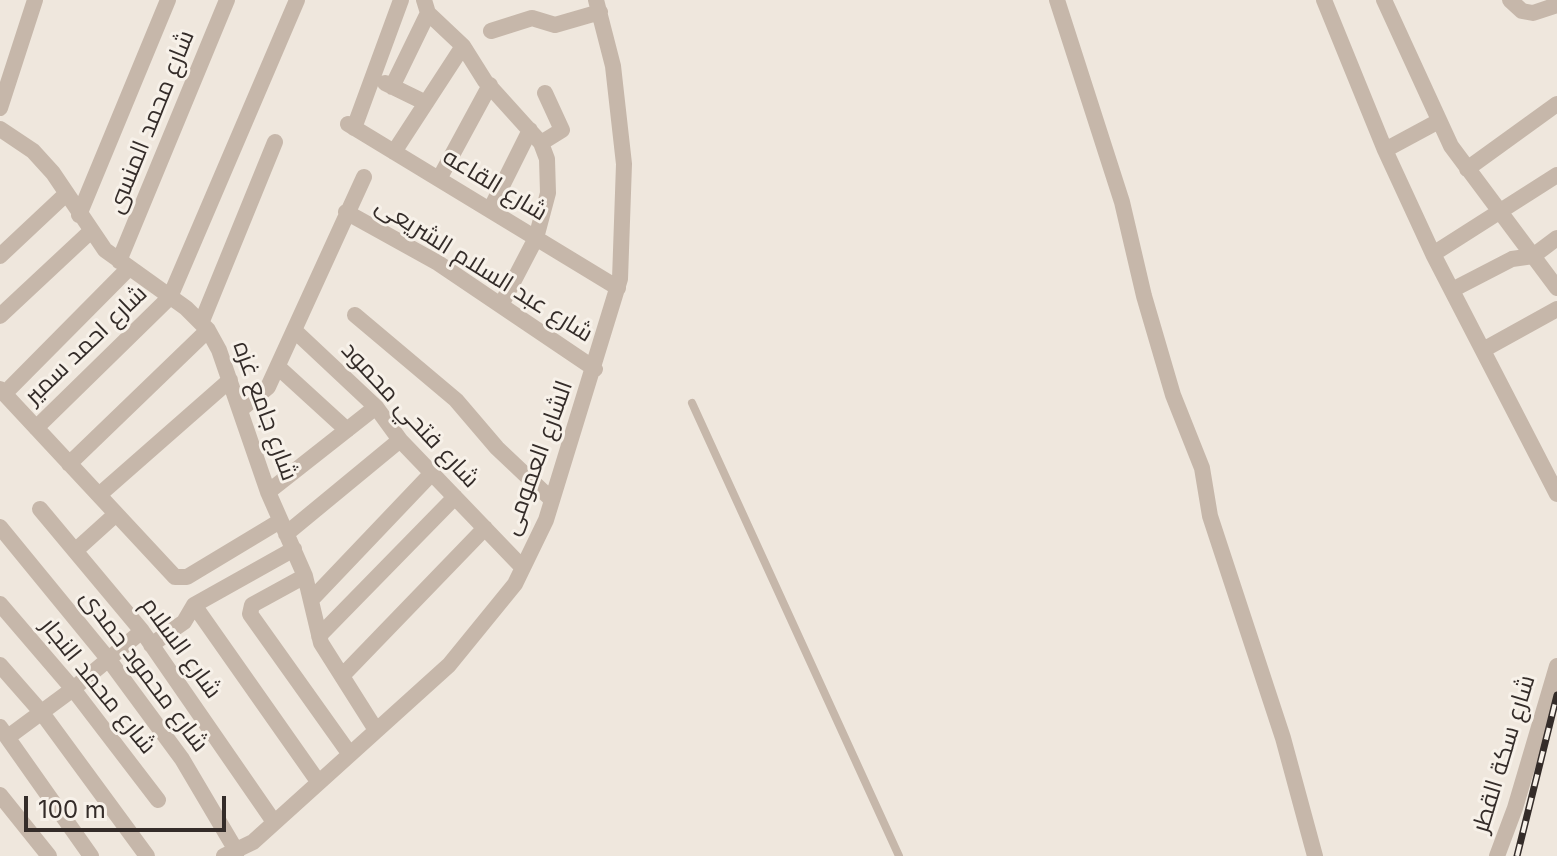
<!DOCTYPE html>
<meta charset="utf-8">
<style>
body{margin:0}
#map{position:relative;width:1557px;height:856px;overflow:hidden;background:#efe7dd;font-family:Inter,sans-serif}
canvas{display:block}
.scale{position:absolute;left:24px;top:796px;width:202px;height:36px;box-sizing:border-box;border:4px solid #342c29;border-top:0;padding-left:10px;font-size:24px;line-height:28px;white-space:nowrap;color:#342c29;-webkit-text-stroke:6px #f7f1e9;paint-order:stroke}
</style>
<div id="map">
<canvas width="1557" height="856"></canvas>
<div class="scale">100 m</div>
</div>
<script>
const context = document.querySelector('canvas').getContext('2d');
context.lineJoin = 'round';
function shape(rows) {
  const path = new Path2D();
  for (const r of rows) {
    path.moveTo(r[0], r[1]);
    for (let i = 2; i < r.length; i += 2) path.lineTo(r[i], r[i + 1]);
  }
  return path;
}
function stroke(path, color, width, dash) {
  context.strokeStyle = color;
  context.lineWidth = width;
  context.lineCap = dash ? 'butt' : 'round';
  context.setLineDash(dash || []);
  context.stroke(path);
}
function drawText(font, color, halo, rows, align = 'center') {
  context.font = font + ' Inter,Cairo,sans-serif';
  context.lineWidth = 6;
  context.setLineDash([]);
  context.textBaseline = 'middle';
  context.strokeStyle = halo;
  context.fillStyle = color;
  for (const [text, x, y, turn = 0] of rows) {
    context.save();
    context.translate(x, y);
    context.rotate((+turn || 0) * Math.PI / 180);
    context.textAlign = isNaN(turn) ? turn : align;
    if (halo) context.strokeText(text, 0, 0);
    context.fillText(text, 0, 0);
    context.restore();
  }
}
const service = shape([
 [692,403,899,856]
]);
const minor = shape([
 [424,0,428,13,463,46,485,81,541,143,547,159,548,193,536,238,501,305],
 [1057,0,1122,202,1144,296,1173,395,1202,468,1210,516,1283,738,1315,856],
 [1324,0,1385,150,1433,254,1557,494],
 [1384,0,1451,146,1557,288],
 [1510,0,1522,11,1533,13,1557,5],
 [491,31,532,18,555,25,600,12],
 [385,83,426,103],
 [392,87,428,13],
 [0,108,35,0],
 [348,124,618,288],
 [354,128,401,0],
 [0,129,33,151,53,173,105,250,186,308,208,330,219,350,268,492,305,576,321,643,376,730],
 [541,143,562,130,545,93],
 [1385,150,1437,122],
 [394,152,463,46],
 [1467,169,1557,104],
 [439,179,490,85],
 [490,210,530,130],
 [346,212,438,263,595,369],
 [79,215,168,0],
 [1433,254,1557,175],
 [0,256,66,194],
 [119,261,227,0],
 [1452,290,1512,259,1533,256,1557,238],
 [355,315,456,400,497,448,552,500],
 [0,316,91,231],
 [202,321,275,142],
 [295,331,376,407,400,440,522,567],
 [1483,350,1557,309],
 [278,367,347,430],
 [0,389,175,577,187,577,280,521],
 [4,394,128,269],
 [240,410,268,387,364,177],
 [36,428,170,297,297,0],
 [69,464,208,330],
 [268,492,376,407],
 [99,495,230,380],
 [40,509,142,631,274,822],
 [0,527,109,660,182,759,237,852],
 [286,534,400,440],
 [75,551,116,514],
 [305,576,252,605,250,614,349,753],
 [312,599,432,473],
 [0,604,73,689,158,800],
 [194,605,317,780],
 [319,636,455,497],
 [151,645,184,622,194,605,294,549],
 [0,665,42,713,147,856],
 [342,676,485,528],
 [0,727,91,856],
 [8,737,73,689,142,631],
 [0,795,49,856],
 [224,856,253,842,449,665,515,584,546,520,620,279,624,164,613,66,596,0],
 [1497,856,1515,808,1557,666]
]);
const rail = shape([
 [1517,856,1557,695]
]);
const streetNames = [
 ["شارع محمد المنسى",151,122,-68],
 ["شارع القاعه",495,185,31],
 ["شارع عبد السلام الشريعى",484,270,32],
 ["شارع احمد سمير",86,345,-44],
 ["شارع جامع غزه",265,411,70],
 ["شارع فتحي محمود",410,415,47],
 ["الشارع العمومى",538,458,-70],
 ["شارع السلام",181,648,54],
 ["شارع محمود حمدى",144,671,53],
 ["شارع محمد النجار",98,686,51],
 ["شارع سكة القطر",1504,754,-73]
];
stroke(service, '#c6b7aa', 8);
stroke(minor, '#c6b7aa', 16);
stroke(rail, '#342c29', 7);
stroke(rail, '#f7f1e9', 4, [12]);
drawText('24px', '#342c29', '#f7f1e9', streetNames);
</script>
